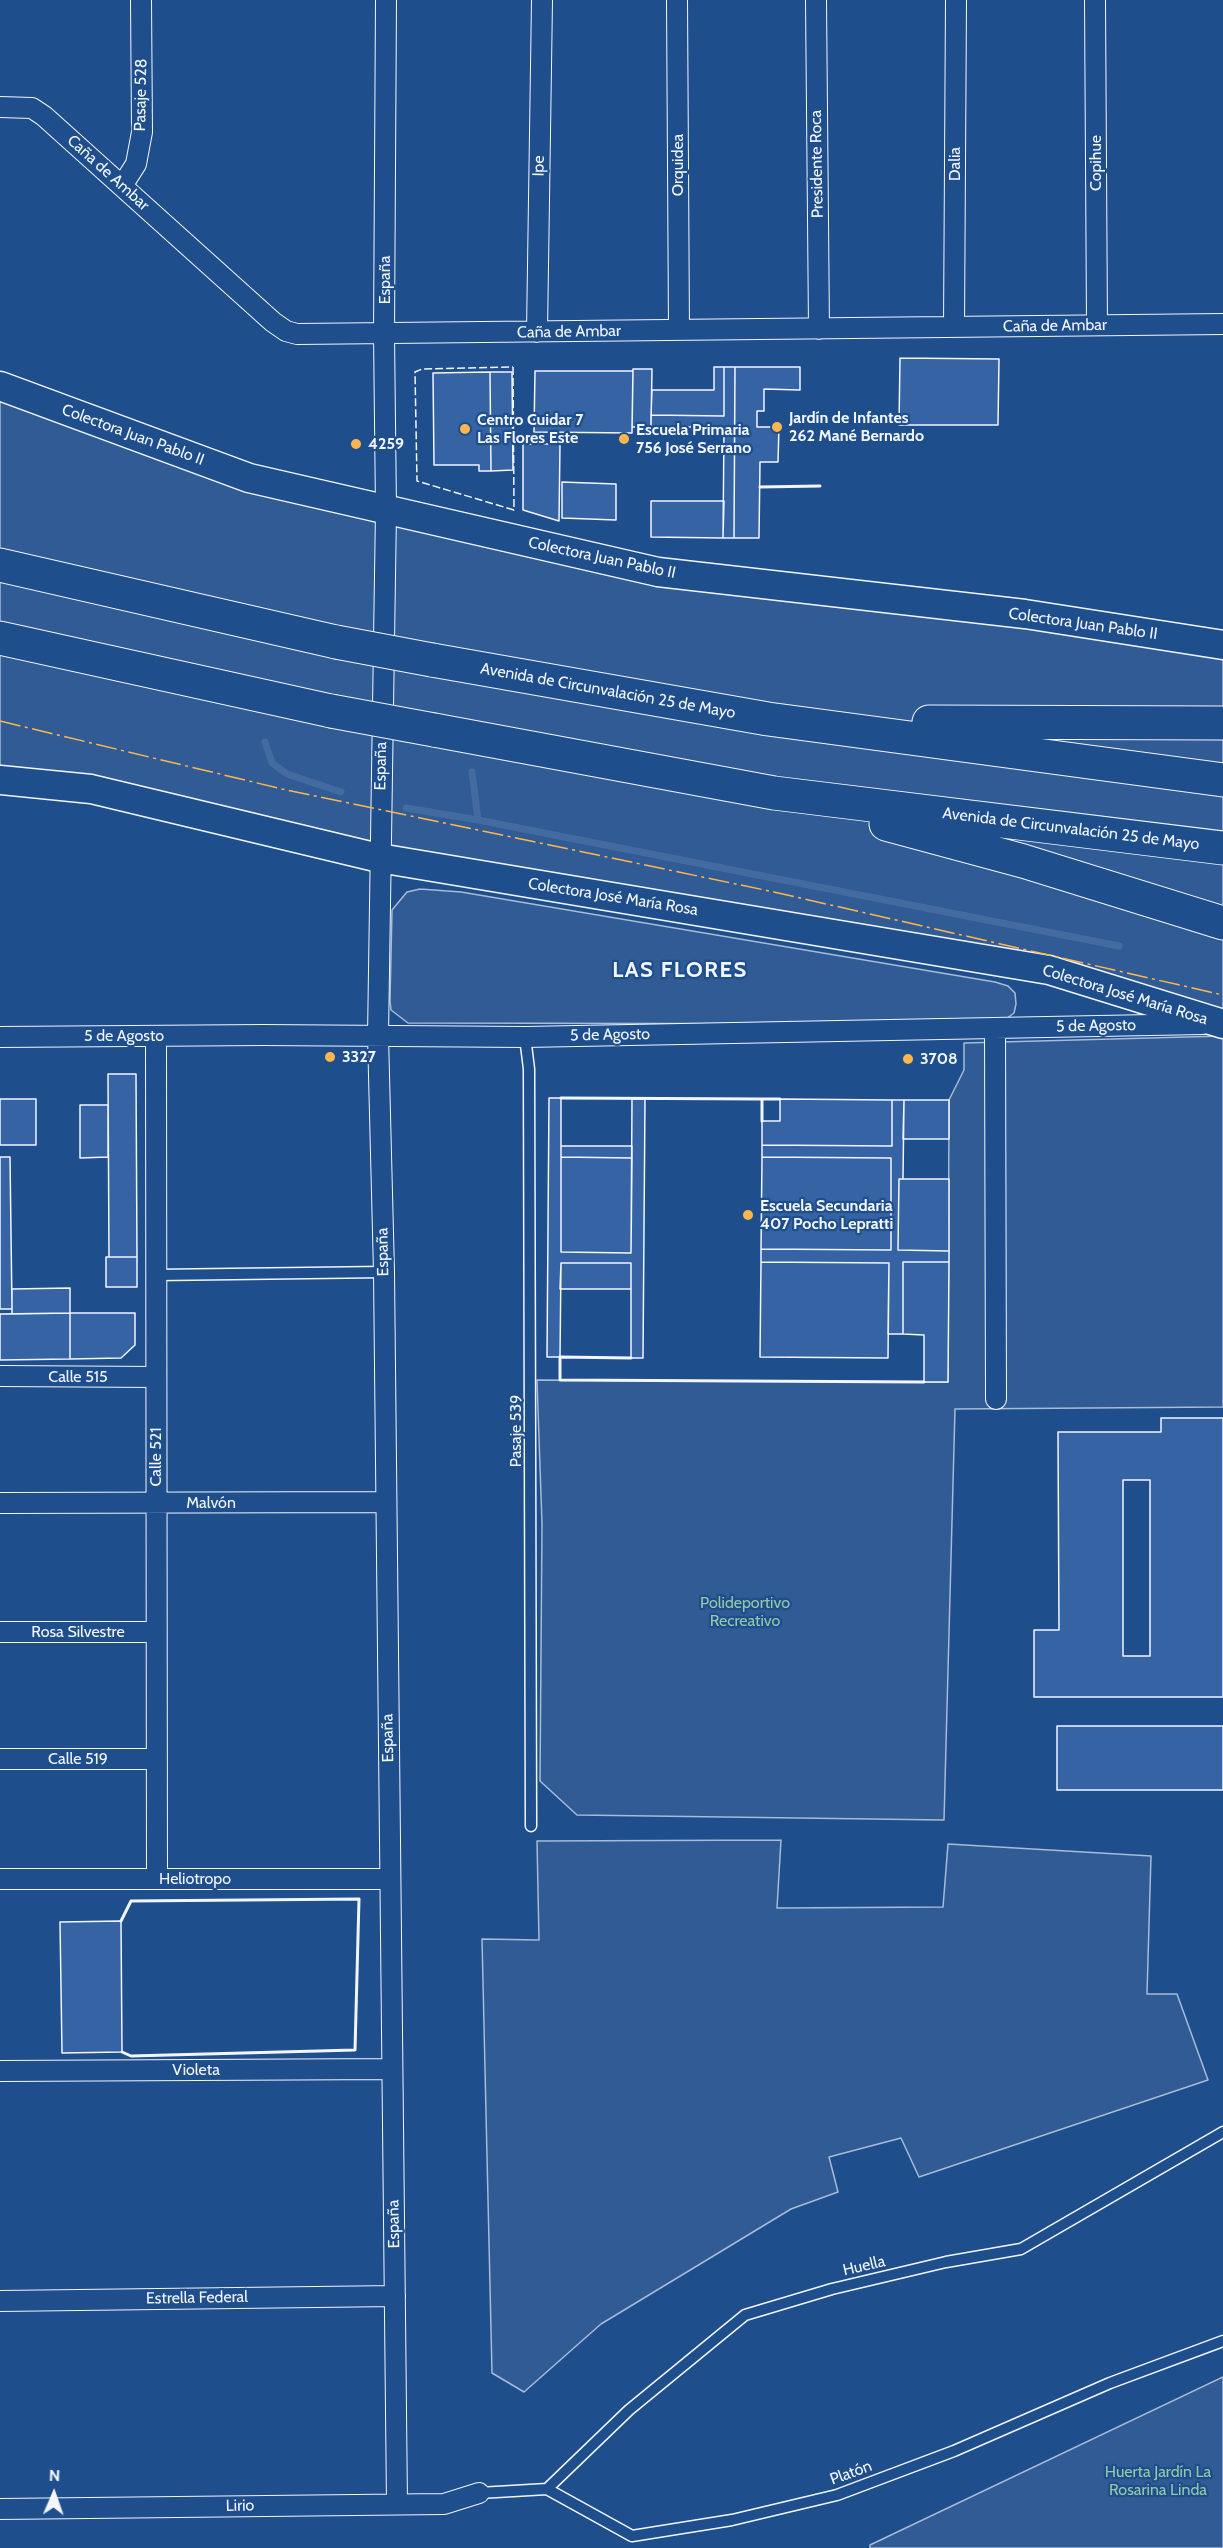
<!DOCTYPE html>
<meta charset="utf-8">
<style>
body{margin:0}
#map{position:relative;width:1223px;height:2548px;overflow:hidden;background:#1f4e8c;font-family:Cabin,sans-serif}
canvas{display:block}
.north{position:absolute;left:24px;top:2464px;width:60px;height:60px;-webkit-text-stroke:4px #1f4e8c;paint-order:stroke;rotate:2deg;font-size:16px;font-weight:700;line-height:24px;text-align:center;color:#f2f6ff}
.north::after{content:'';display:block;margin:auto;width:21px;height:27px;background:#f2f6ff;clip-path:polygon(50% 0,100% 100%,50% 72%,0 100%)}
</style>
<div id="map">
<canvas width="1223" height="2548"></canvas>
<div class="north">N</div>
</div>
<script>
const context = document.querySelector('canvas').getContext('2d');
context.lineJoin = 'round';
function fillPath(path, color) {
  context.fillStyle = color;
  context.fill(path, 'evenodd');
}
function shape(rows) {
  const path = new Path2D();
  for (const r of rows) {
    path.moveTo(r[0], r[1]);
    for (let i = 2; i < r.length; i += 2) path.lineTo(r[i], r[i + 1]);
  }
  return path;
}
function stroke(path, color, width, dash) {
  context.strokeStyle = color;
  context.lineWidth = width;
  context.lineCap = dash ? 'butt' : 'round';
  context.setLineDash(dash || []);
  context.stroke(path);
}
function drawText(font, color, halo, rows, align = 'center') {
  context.font = font + ' Cabin,sans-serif';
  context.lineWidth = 4.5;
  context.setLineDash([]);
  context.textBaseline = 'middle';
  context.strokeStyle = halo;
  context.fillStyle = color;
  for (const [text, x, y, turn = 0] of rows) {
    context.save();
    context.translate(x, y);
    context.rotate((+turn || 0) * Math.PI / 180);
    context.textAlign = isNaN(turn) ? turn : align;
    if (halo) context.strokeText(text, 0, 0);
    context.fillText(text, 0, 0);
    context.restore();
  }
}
const built = shape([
 [0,386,249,478,658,572,1223,645,1223,1024,1049,970,0,780,0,386],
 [420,889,461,892,995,982,1008,986,1015,993,1016,1004,1014,1013,1006,1019,917,1024,408,1023,391,1010,390,1001,392,910,407,892,420,889],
 [1223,1036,1223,1407,955,1409,944,1820,577,1815,540,1781,542,1524,537,1380,948,1382,949,1100,964,1070,964,1043,1223,1036],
 [781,1840,777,1908,943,1907,948,1844,1151,1856,1147,1994,1177,1994,1208,2080,919,2177,901,2138,829,2157,838,2192,791,2209,601,2324,524,2392,492,2373,482,1939,539,1940,537,1841,781,1840],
 [1223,2377,1223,2548,870,2548,870,2545,1223,2377]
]);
const stream = shape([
 [265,742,272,763,287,774,341,792],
 [472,772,478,820],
 [406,808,478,820,1119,946]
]);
const building = shape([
 [900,358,999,359,998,425,899,425,900,358],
 [714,367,724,367,724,416,651,415,652,390,714,390,714,367],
 [724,367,735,367,734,538,723,538,724,427,651,427,651,415,724,416,724,367],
 [735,367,800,367,800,390,764,389,764,411,757,411,757,427,779,427,778,462,760,462,759,538,734,538,735,367],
 [633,369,652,369,651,427,632,427,633,369],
 [535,371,633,371,632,433,534,432,535,371],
 [490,372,512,372,513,470,491,471,490,372],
 [490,372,491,471,479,471,479,465,434,465,433,373,490,372],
 [523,444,560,444,559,521,523,510,523,444],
 [562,482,616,484,616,520,562,518,562,482],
 [651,501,724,501,723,538,651,537,651,501],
 [108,1074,136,1074,137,1257,109,1257,108,1074],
 [549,1098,561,1098,561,1252,631,1253,632,1099,645,1099,643,1358,631,1358,631,1263,561,1263,560,1357,547,1357,549,1098],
 [0,1099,36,1099,36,1145,0,1145,0,1099],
 [780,1099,892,1100,892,1146,762,1145,762,1121,780,1121,780,1099],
 [892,1100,904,1100,903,1179,899,1179,898,1250,949,1251,949,1262,903,1262,903,1334,888,1334,889,1263,761,1262,761,1249,891,1250,891,1158,762,1157,762,1145,892,1146,892,1100],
 [904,1100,949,1100,949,1139,903,1139,904,1100],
 [80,1105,108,1105,108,1157,80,1158,80,1105],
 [561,1146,632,1146,632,1158,561,1157,561,1146],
 [0,1157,10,1157,12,1309,0,1309,0,1157],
 [561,1157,632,1158,631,1253,561,1252,561,1157],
 [762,1157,891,1158,891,1250,761,1249,762,1157],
 [899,1179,949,1179,949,1251,898,1250,899,1179],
 [106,1257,137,1257,137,1287,106,1287,106,1257],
 [761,1262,889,1263,888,1358,760,1357,761,1262],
 [903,1262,949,1262,948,1382,924,1382,924,1335,903,1334,903,1262],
 [561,1263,631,1263,631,1289,560,1289,561,1263],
 [70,1288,70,1313,12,1314,12,1289,70,1288],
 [70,1313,70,1359,0,1360,0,1314,70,1313],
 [70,1313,135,1313,135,1345,121,1358,70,1359,70,1313],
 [1161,1418,1223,1418,1223,1697,1034,1697,1034,1630,1059,1630,1058,1432,1161,1432,1161,1418],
 [1123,1480,1150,1480,1150,1656,1123,1656,1123,1480],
 [1057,1726,1223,1726,1223,1790,1057,1790,1057,1726],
 [121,1921,122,2052,62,2053,60,1922,121,1921]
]);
const service = shape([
 [525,1037,529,1069,531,1826],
 [156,1275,384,1272],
 [547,2489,629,2410,745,2315,832,2289,946,2262,1021,2249,1223,2132],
 [479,2493,547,2489,632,2536,732,2520,837,2495,954,2451,1110,2383,1223,2341]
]);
const minor = shape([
 [386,0,384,334,386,510,378,1036,384,1272,397,2504],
 [677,0,679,330],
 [816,0,819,329],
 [1095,0,1097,325],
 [0,107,32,108,44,116,273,322,286,331,297,334,1223,324],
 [122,186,136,164,142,132,141,0],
 [954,327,956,0],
 [537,332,542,0],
 [995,1028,996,1399],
 [156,1036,157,1879],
 [0,1037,263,1035,525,1037,1203,1024],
 [0,1376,156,1377],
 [0,1503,386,1502],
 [0,1632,156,1632],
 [0,1759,156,1759],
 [0,1879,390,1879],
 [0,2071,392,2069],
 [0,2301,395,2296],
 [0,2509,444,2504,479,2493]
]);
const secondary = shape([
 [0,386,249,478,658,572,1025,614,1223,645],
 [0,780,91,789,379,858,1049,970,1223,1024]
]);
const motorway = shape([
 [0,565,336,642],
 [0,638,331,711],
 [432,660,768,719,1223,780],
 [929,722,1223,723],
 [434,730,774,793,1223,848],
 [886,824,1023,861,1223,923]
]);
const motorwayBridge = shape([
 [336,642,432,660],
 [331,711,434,730]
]);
const fence = shape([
 [513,367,514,510,417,481,415,372,422,369,513,367]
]);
const wall = shape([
 [760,487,820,486],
 [561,1098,762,1099],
 [762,1121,762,1099,780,1099],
 [631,1358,560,1357,560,1380,924,1382],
 [121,1921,131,1901,359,1899,355,2050,131,2056,122,2052]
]);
const power = shape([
 [0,721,282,789,774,892,1223,995]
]);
const markers = [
 [777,427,6,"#ffb74d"],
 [465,429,6,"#ffb74d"],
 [624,439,6,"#ffb74d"],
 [356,444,6,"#ffb74d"],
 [330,1057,6,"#ffb74d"],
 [908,1059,6,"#ffb74d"],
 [748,1215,6,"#ffb74d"]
];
const streetNames = [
 ["Pasaje 528",141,95,-89],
 ["Copihue",1096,163,-90],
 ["Presidente Roca",817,164,-91],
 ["Dalia",955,164,-90],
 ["Orquidea",678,165,-90],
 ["Ipe",539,166,-89],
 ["Caña de Ambar",108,173,42],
 ["España",385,280,-90],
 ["Caña de Ambar",1055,326,-1],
 ["Caña de Ambar",569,332,-1],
 ["Colectora Juan Pablo II",133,435,20],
 ["Colectora Juan Pablo II",602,558,12],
 ["Colectora Juan Pablo II",1083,624,8],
 ["Avenida de Circunvalación 25 de Mayo",608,691,10],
 ["España",381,766,-89],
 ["Avenida de Circunvalación 25 de Mayo",1071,829,7],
 ["Colectora José María Rosa",613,897,9],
 ["Colectora José María Rosa",1125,995,17],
 ["5 de Agosto",1096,1026,-1],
 ["5 de Agosto",610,1035,-1],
 ["5 de Agosto",124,1036],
 ["España",383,1252,-91],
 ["Calle 515",78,1377],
 ["Pasaje 539",516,1431,-90],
 ["Calle 521",156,1457,-90],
 ["Malvón",211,1503],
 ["Rosa Silvestre",78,1632],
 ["España",388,1738,-91],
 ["Calle 519",78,1759],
 ["Heliotropo",195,1879],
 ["Violeta",196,2070],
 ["España",394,2224,-91],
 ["Huella",864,2266,-13],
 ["Estrella Federal",197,2298,-1],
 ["Platón",851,2473,-20],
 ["Lirio",240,2506,-1]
];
const poiNames = [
 ["Jardín de Infantes",789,418],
 ["262 Mané Bernardo",789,436],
 ["Centro Cuidar 7",477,420],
 ["Las Flores Este",477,438],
 ["Escuela Primaria",636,430],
 ["756 José Serrano",636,448],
 ["4259",368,444],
 ["3327",342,1057],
 ["3708",920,1059],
 ["Escuela Secundaria",760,1206],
 ["407 Pocho Lepratti",760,1224]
];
const parkNames = [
 ["Polideportivo",745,1603],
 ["Recreativo",745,1621],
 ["Huerta Jardín La",1158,2472],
 ["Rosarina Linda",1158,2490]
];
const districtNames = [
 ["LAS FLORES",680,971]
];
fillPath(built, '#305b95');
stroke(built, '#a8bbd7', 1.5);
stroke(stream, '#446ba0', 7);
fillPath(building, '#3563a3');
stroke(building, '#f2f6ff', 1.5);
stroke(service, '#f2f6ff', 13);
stroke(minor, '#f2f6ff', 22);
stroke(secondary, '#f2f6ff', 31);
stroke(motorway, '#f2f6ff', 35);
stroke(service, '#1f4e8c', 10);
stroke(minor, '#1f4e8c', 20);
stroke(secondary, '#1f4e8c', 28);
stroke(motorway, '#1f4e8c', 33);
stroke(motorwayBridge, '#f2f6ff', 35, []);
stroke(motorwayBridge, '#1f4e8c', 33);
stroke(fence, '#f2f6ff', 1.5, [8, 3]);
stroke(wall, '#f2f6ff', 3);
stroke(power, '#ffb74d', 1.5, [21, 4.5, 3, 4.5]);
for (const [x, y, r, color] of markers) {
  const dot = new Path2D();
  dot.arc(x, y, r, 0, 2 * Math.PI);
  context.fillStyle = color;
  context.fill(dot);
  stroke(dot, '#1f4e8c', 2);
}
drawText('16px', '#f2f6ff', '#1f4e8c', streetNames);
drawText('bold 16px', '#f2f6ff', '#1f4e8c', poiNames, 'left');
drawText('16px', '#97c8a6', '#1f4e8c', parkNames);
context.letterSpacing = '1.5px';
drawText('bold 22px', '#f2f6ff', '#1f4e8c', districtNames);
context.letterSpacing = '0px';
</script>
